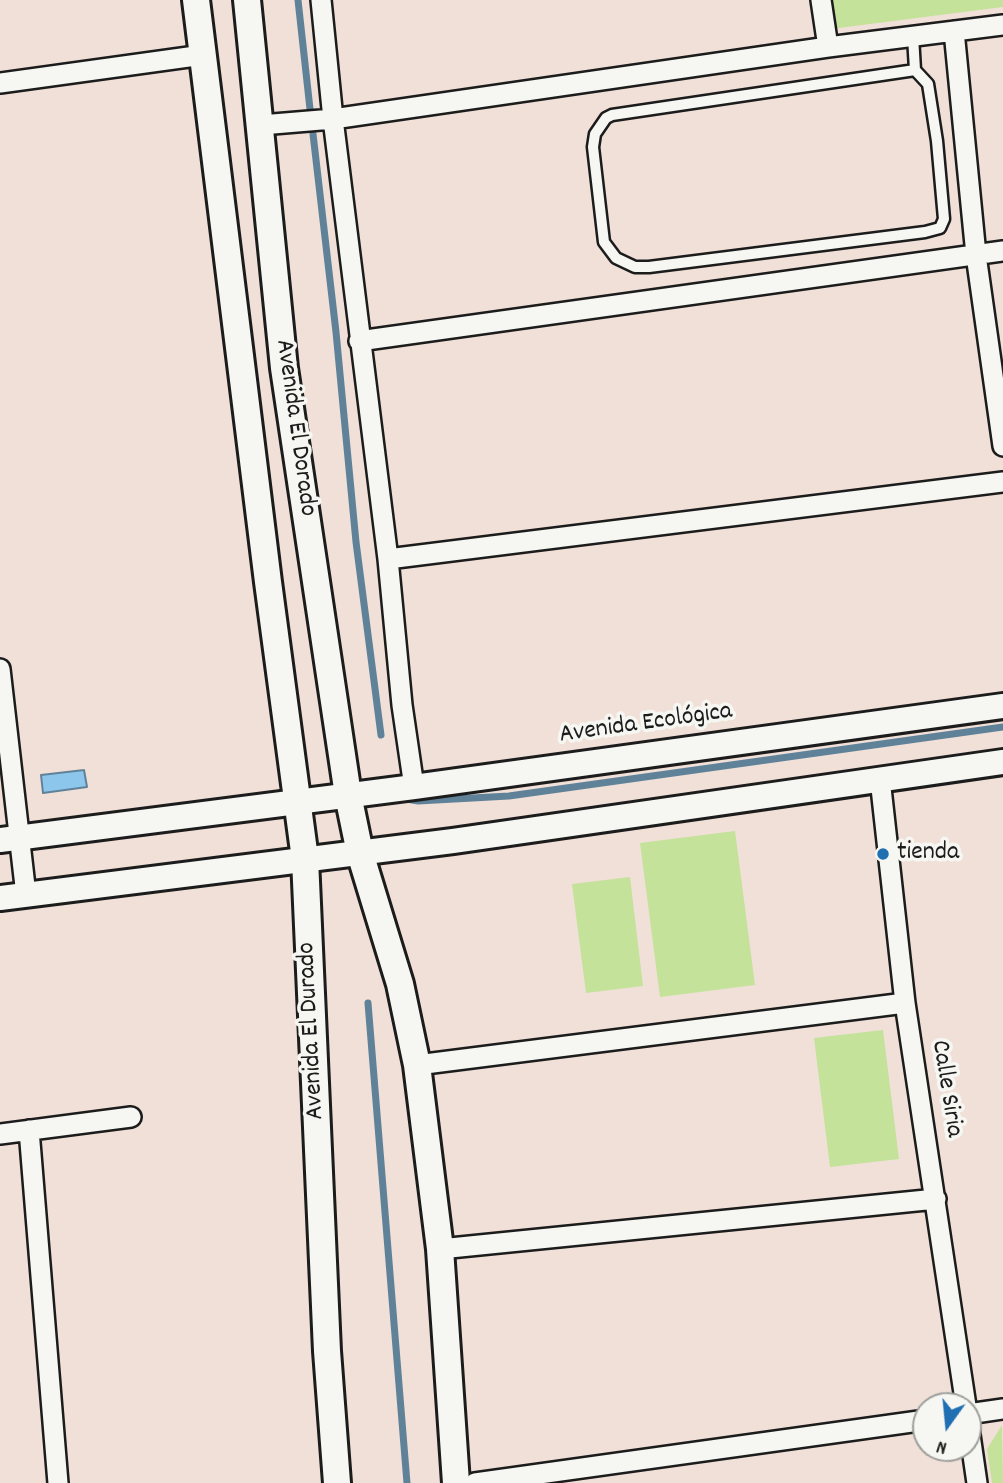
<!DOCTYPE html>
<meta charset="utf-8">
<style>
body{margin:0}
#map{position:relative;width:1003px;height:1483px;overflow:hidden;background:#f0e0d8;font-family:Dekko,sans-serif}
canvas{display:block}
.north{position:absolute;left:912px;top:1392px;width:70px;height:70px;box-sizing:border-box;background:#f6f6f2;border:2px solid #9f9f9c;border-radius:50%;rotate:195deg;font-size:19px;font-weight:700;line-height:28px;text-align:center;color:#1c1c1c}
.north::after{content:'';display:block;margin:auto;width:24px;height:32px;background:#1f6fb2;clip-path:polygon(50% 0,100% 100%,50% 72%,0 100%)}
</style>
<div id="map">
<canvas width="1003" height="1483"></canvas>
<div class="north">N</div>
</div>
<script>
const context = document.querySelector('canvas').getContext('2d');
context.lineJoin = 'round';
function fillPath(path, color) {
  context.fillStyle = color;
  context.fill(path, 'evenodd');
}
function shape(rows) {
  const path = new Path2D();
  for (const r of rows) {
    path.moveTo(r[0], r[1]);
    for (let i = 2; i < r.length; i += 2) path.lineTo(r[i], r[i + 1]);
  }
  return path;
}
function stroke(path, color, width, dash) {
  context.strokeStyle = color;
  context.lineWidth = width;
  context.lineCap = dash ? 'butt' : 'round';
  context.setLineDash(dash || []);
  context.stroke(path);
}
function drawText(font, color, halo, rows, align = 'center') {
  context.font = font + ' Dekko,sans-serif';
  context.lineWidth = 7;
  context.setLineDash([]);
  context.textBaseline = 'middle';
  context.strokeStyle = halo;
  context.fillStyle = color;
  for (const [text, x, y, turn = 0] of rows) {
    context.save();
    context.translate(x, y);
    context.rotate((+turn || 0) * Math.PI / 180);
    context.textAlign = isNaN(turn) ? turn : align;
    if (halo) context.strokeText(text, 0, 0);
    context.fillText(text, 0, 0);
    context.restore();
  }
}
const green = shape([
 [819,0,1003,0,1003,7,823,30],
 [735,831,755,985,660,997,640,843],
 [630,877,643,986,586,993,572,884],
 [883,1030,899,1159,830,1167,814,1038],
 [1002,1425,1003,1483,992,1483,987,1449]
]);
const water = shape([
 [84,770,87,787,43,793,41,775,84,770]
]);
const stream = shape([
 [298,0,310,109],
 [313,134,336,332,356,542,381,735],
 [401,798,418,801,509,796,1003,727],
 [368,1003,407,1483]
]);
const service = shape([
 [913,36,915,70],
 [915,70,928,84,937,141,944,219,940,228,925,232,649,267,635,267,616,258,604,242,593,147,595,134,606,118,612,115,915,70]
]);
const minor = shape([
 [321,0,333,119,388,559,402,705,414,787],
 [821,0,828,47],
 [954,31,976,255,1003,446],
 [0,83,203,55],
 [261,125,333,119,828,47,1003,25],
 [359,341,1003,251],
 [388,559,1003,482],
 [0,669,26,895],
 [880,779,905,1003,966,1406],
 [417,1065,905,1003],
 [29,1130,58,1483],
 [0,1134,131,1117],
 [440,1249,936,1199],
 [968,1414,1003,1409],
 [968,1421,977,1483],
 [475,1483,926,1420]
]);
const tertiary = shape([
 [0,840,414,787,1003,706],
 [0,898,453,841,1003,762]
]);
const secondary = shape([
 [196,0,268,582,305,859,327,1351,337,1483],
 [247,0,284,368,348,795,360,853,400,984,417,1065,440,1249,456,1483]
]);
const markers = [
 [883,854,7,"#1f6fb2"]
];
const streetNames = [
 ["Avenida El Dorado",294,428,82],
 ["Avenida Ecológica",646,725,-8],
 ["Avenida El Durado",313,1031,-93],
 ["Calle Siria",945,1089,81]
];
const poiNames = [
 ["tienda",897,854]
];
fillPath(green, '#c4e29a');
fillPath(water, '#8dc6ec');
stroke(water, '#608299', 2);
stroke(stream, '#608299', 7);
stroke(service, '#1c1c1c', 15);
stroke(minor, '#1c1c1c', 24);
stroke(tertiary, '#1c1c1c', 30);
stroke(secondary, '#1c1c1c', 32);
stroke(service, '#f6f6f2', 10);
stroke(minor, '#f6f6f2', 19);
stroke(tertiary, '#f6f6f2', 24);
stroke(secondary, '#f6f6f2', 26);
for (const [x, y, r, color] of markers) {
  const dot = new Path2D();
  dot.arc(x, y, r, 0, 2 * Math.PI);
  context.fillStyle = color;
  context.fill(dot);
  stroke(dot, '#f6f6f2', 2.5);
}
drawText('26px', '#1c1c1c', '#f6f6f2', streetNames);
drawText('26px', '#1c1c1c', '#f6f6f2', poiNames, 'left');
</script>
